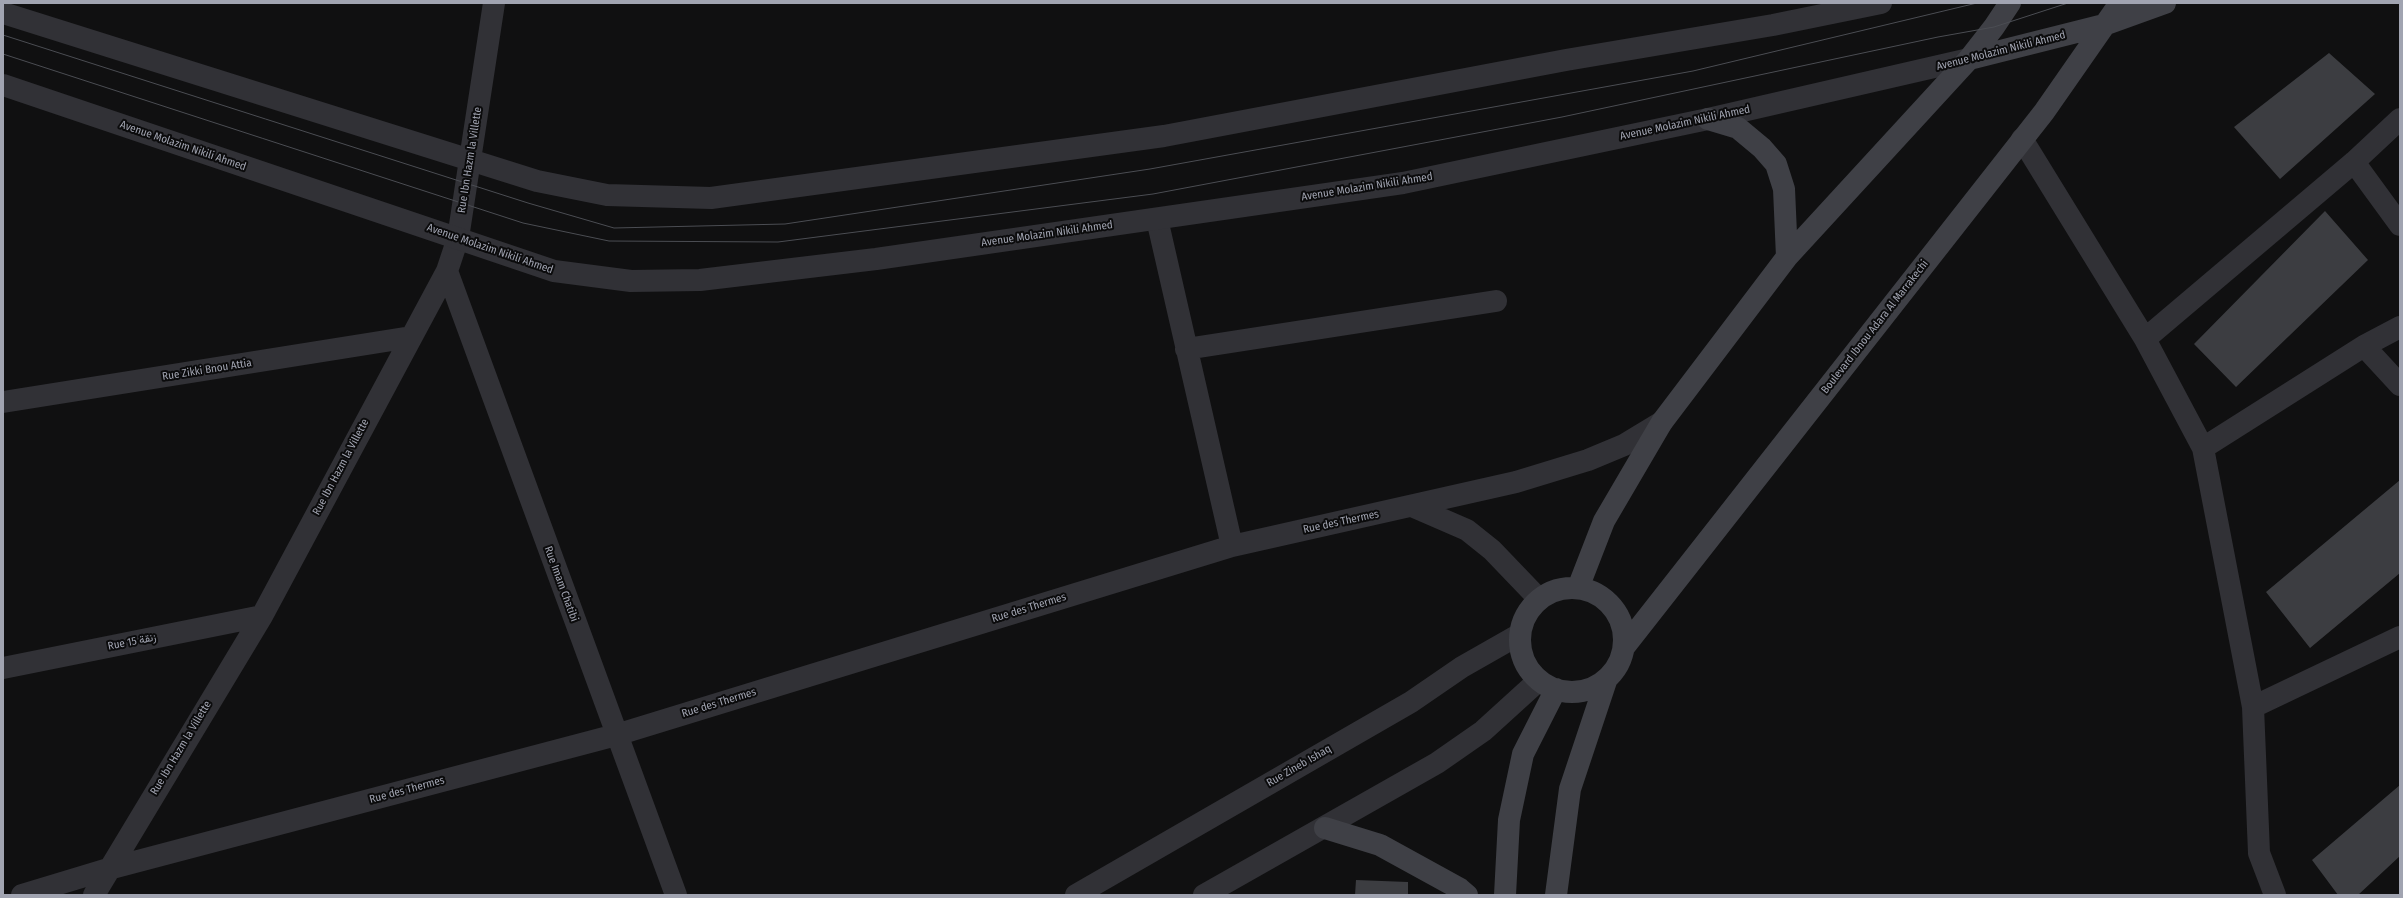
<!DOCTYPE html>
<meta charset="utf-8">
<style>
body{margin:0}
#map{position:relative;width:2403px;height:898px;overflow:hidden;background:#101011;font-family:"Fira Sans Condensed",sans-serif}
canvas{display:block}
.frame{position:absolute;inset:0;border:4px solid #a1a4b1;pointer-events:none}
</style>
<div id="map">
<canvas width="2403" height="898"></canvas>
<div class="frame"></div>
</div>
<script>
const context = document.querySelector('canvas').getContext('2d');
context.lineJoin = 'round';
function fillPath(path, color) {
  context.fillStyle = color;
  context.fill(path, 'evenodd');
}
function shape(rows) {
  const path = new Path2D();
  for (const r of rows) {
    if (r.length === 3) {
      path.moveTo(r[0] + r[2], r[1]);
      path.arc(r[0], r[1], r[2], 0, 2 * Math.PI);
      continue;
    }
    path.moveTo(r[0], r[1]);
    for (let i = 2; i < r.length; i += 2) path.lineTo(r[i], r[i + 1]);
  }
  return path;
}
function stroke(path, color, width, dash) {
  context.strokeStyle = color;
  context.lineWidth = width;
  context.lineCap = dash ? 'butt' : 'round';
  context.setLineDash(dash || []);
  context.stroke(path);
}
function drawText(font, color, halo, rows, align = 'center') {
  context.font = font + ' "Fira Sans Condensed",Vazirmatn,sans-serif';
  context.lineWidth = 4;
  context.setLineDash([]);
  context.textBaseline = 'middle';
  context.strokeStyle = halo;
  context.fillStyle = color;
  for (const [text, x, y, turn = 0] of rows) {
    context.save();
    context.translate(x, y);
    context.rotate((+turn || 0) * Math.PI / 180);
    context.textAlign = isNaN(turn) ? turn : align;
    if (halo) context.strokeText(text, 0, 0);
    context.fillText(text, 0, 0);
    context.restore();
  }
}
const building = shape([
 [2329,53,2375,94,2280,179,2234,127],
 [2325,211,2368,260,2236,387,2194,344],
 [2400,480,2400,573,2310,648,2266,592],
 [2400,785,2400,856,2358,895,2338,895,2312,860],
 [1356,880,1408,882,1408,895,1355,895]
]);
const minor = shape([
 [2022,139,2145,339,2354,162,2400,119],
 [2354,162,2400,225],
 [1157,219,1232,546],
 [447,271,676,895],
 [2145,339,2203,448,2253,707,2259,853,2275,895],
 [2364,346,2400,385],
 [1186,349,1496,301],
 [3,402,411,337],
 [2203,448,2364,346,2400,327],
 [1414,507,1467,530,1492,550,1539,599],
 [3,668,262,616],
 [2253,707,2400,637],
 [22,895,108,869,616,735,1232,546,1516,482,1588,460,1624,445,1662,422],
 [94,895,262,616,447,271,458,238,494,3]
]);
const tertiary = shape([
 [3,13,537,181,607,195,711,198,1164,136,1566,60,1773,25,1881,3],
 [3,85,554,271,631,281,700,280,876,259,1403,183,1708,119,1969,59],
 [1076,895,1411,702,1462,667,1520,634],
 [1204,895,1437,763,1483,731,1538,681]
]);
const secondary = shape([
 [1969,59,2104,25,2165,3],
 [1708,119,1738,128,1762,148,1776,164,1784,189,1787,257],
 [1572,640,52],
 [1578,588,1604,521,1662,422,1787,257,1969,59,1994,27,2010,3],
 [1625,646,2044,112,2120,3],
 [1325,828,1380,845,1460,889,1467,895],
 [1505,895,1509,820,1523,754,1556,689],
 [1556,895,1570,789,1606,681]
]);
const tram = shape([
 [3,35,528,203,614,228,785,224,1150,169,1693,71,1977,3],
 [3,54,523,223,609,241,778,242,1153,194,1562,117,1938,37,1994,27,2068,3]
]);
const streetNames = [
 ["Avenue Molazim Nikili Ahmed",2001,51,-14],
 ["Avenue Molazim Nikili Ahmed",1685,123,-12],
 ["Avenue Molazim Nikili Ahmed",183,146,19],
 ["Rue Ibn Hazm la Villette",470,160,-81],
 ["Avenue Molazim Nikili Ahmed",1367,187,-9],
 ["Avenue Molazim Nikili Ahmed",1047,234,-8],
 ["Avenue Molazim Nikili Ahmed",490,249,19],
 ["Boulevard Ibnou Adara Al Marrakechi",1875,327,-52],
 ["Rue Zikki Bnou Attia",207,370,-9],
 ["Rue Ibn Hazm la Villette",341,467,-62],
 ["Rue des Thermes",1341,522,-12],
 ["Rue Imam Chatibi",561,584,70],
 ["Rue des Thermes",1029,608,-17],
 ["Rue 15 زنقة",132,642,-11],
 ["Rue des Thermes",719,703,-17],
 ["Rue Ibn Hazm la Villette",181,748,-59],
 ["Rue Zineb Ishaq",1299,766,-30],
 ["Rue des Thermes",407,790,-15]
];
fillPath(building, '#3c3d41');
stroke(minor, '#313136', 22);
stroke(tertiary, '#313136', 22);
stroke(secondary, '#3f4046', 22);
stroke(tram, '#4b4d53', 1);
drawText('11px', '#a1a4b1', '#0b0b0c', streetNames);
</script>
